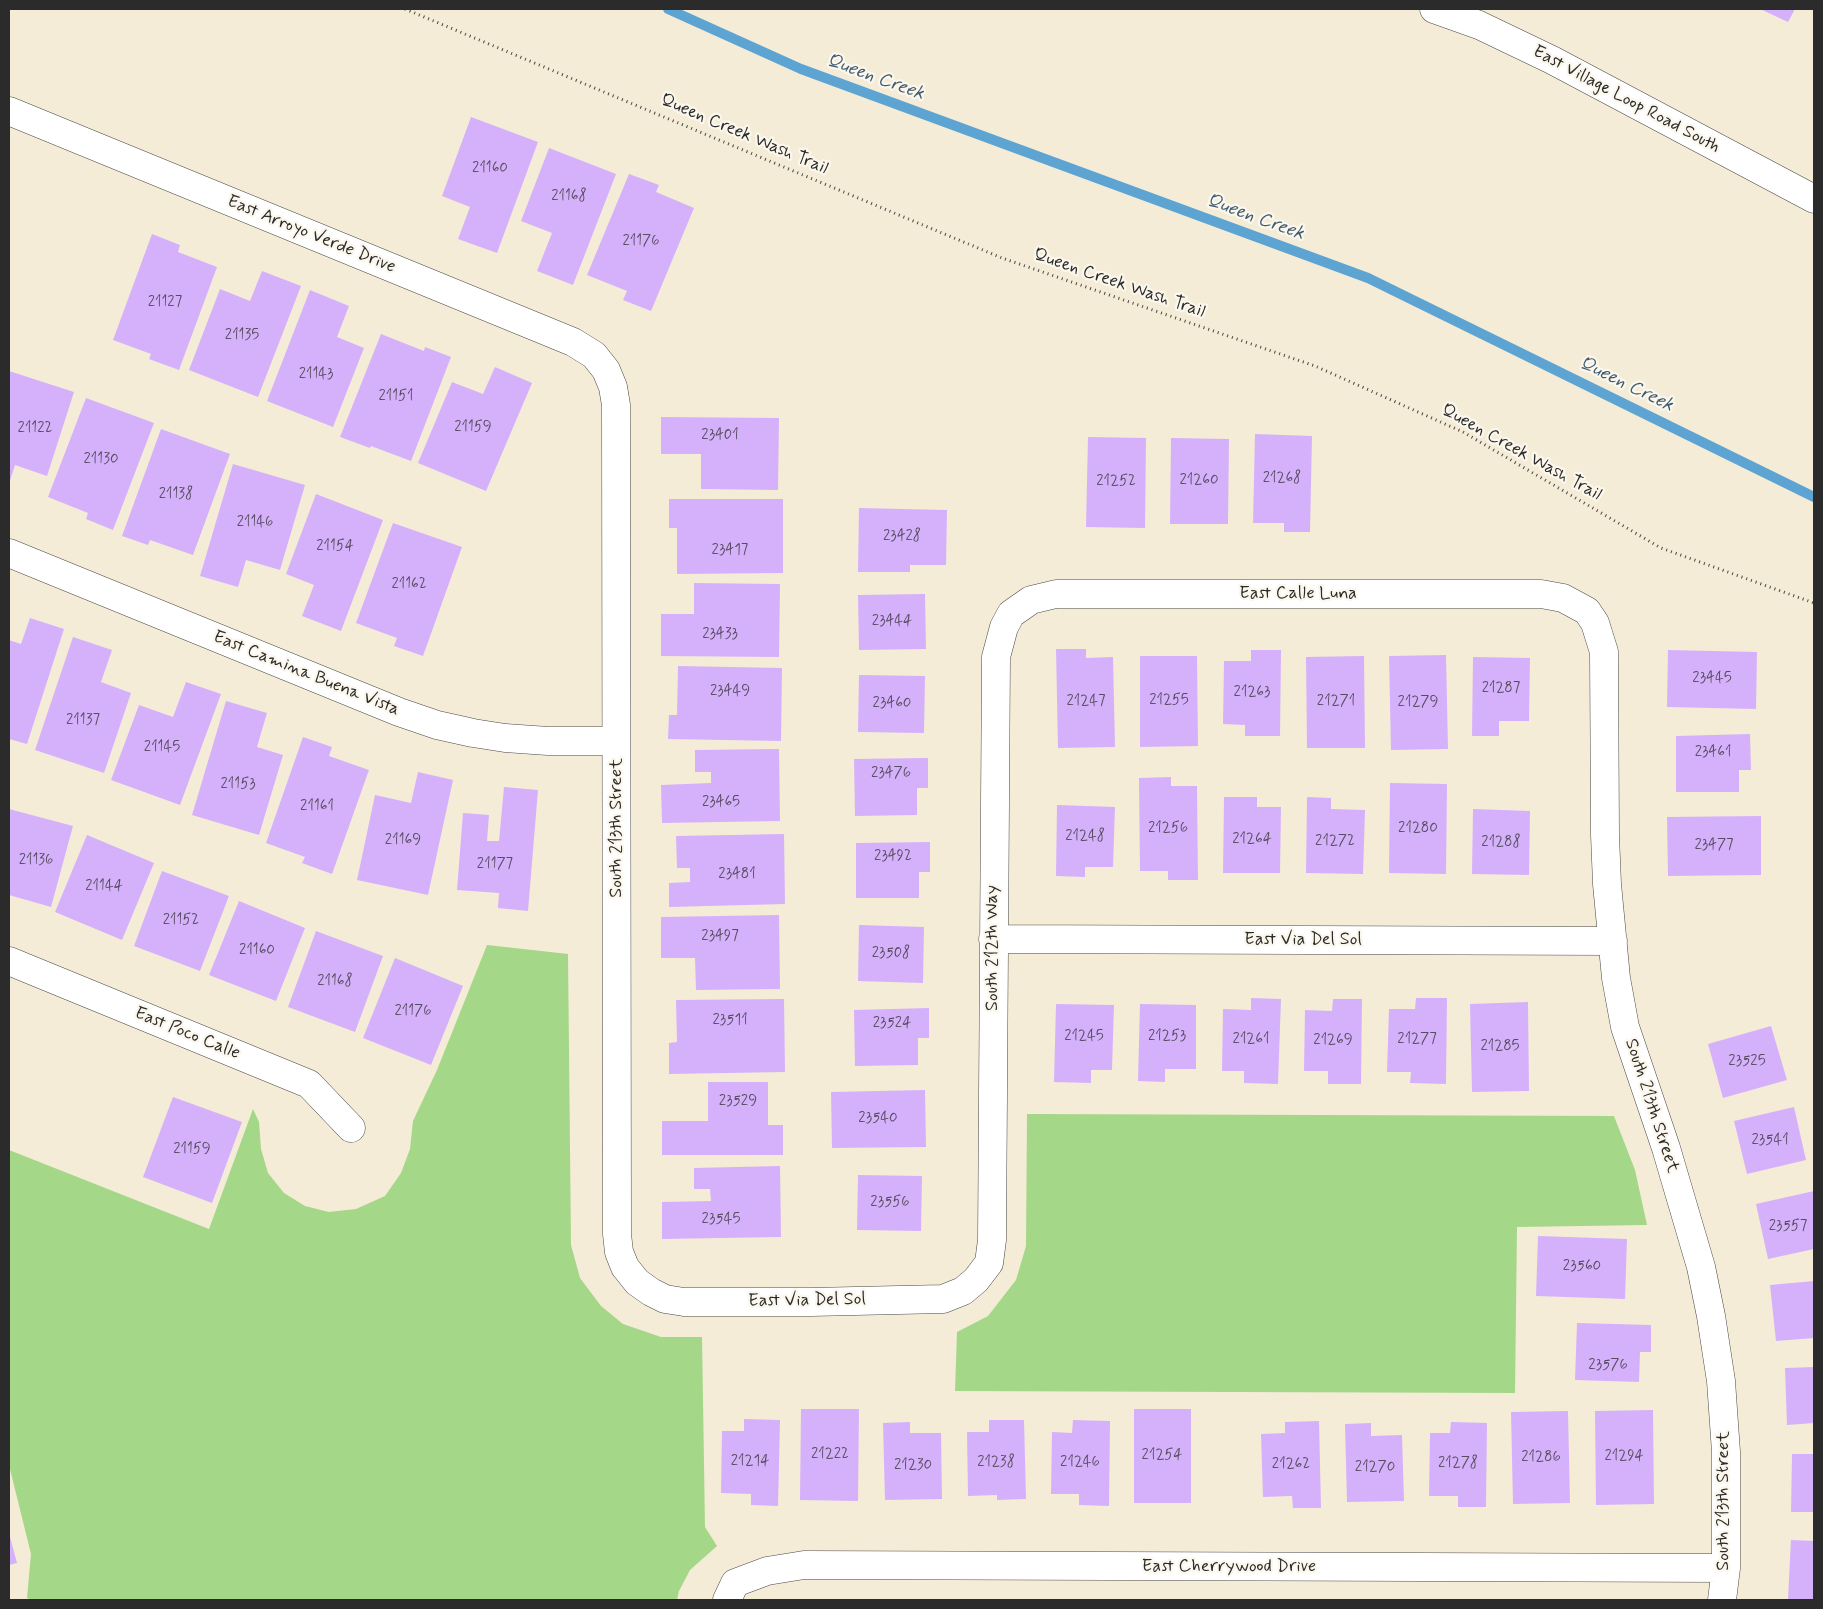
<!DOCTYPE html>
<style>
body{margin:0}
#map{position:relative;width:1823px;height:1609px;overflow:hidden;background:#f4ecd7;font-family:Mynerve,sans-serif}
canvas{display:block}
.frame{position:absolute;inset:0;border:10px solid #2b2b2b;pointer-events:none}
</style>
<div id="map">
<canvas width="1823" height="1609"></canvas>
<div class="frame"></div>
</div>
<script>
const context = document.querySelector('canvas').getContext('2d');
context.lineJoin = 'round';
function fillPath(path, color) {
  context.fillStyle = color;
  context.fill(path, 'evenodd');
}
function shape(rows) {
  const path = new Path2D();
  for (const r of rows) {
    path.moveTo(r[0], r[1]);
    for (let i = 2; i < r.length; i += 2) path.lineTo(r[i], r[i + 1]);
  }
  return path;
}
function stroke(path, color, width, dash) {
  context.strokeStyle = color;
  context.lineWidth = width;
  context.lineCap = dash ? 'butt' : 'round';
  context.setLineDash(dash || []);
  context.stroke(path);
}
function drawText(font, color, halo, rows, align = 'center') {
  context.font = font + ' Mynerve,sans-serif';
  context.lineWidth = 4.5;
  context.setLineDash([]);
  context.textBaseline = 'middle';
  context.strokeStyle = halo;
  context.fillStyle = color;
  for (const [text, x, y, turn = 0] of rows) {
    context.save();
    context.translate(x, y);
    context.rotate((+turn || 0) * Math.PI / 180);
    context.textAlign = isNaN(turn) ? turn : align;
    if (halo) context.strokeText(text, 0, 0);
    context.fillText(text, 0, 0);
    context.restore();
  }
}
const green = shape([
 [487,945,568,954,571,1245,580,1278,601,1306,623,1324,661,1337,702,1337,705,1527,717,1546,690,1570,679,1591,677,1600,32,1600,27,1598,31,1554,9,1465,9,1150,209,1229,253,1109,259,1122,261,1149,268,1173,284,1193,305,1206,329,1212,356,1209,385,1196,401,1173,410,1149,413,1121,437,1070],
 [1027,1114,1614,1116,1635,1170,1647,1225,1517,1227,1515,1393,955,1391,957,1332,988,1316,1016,1280,1026,1246]
]);
const stream = shape([
 [668,9,801,69,1368,278,1814,497]
]);
const building = shape([
 [1760,9,1795,9,1788,22],
 [471,117,538,142,497,253,458,239,470,207,442,196],
 [549,148,616,174,573,285,537,271,552,233,521,221],
 [629,174,659,185,656,192,694,208,651,311,623,300,627,291,587,275],
 [152,234,180,245,178,252,217,267,179,370,149,359,151,354,113,340],
 [262,271,301,286,258,397,189,370,220,289,250,301],
 [310,290,349,306,337,337,364,348,333,427,267,401],
 [381,334,424,351,425,347,451,357,411,461,371,446,370,448,340,437],
 [495,367,532,383,486,491,418,463,452,382,483,394],
 [9,371,74,392,47,476,15,465,9,484],
 [86,398,154,423,113,530,86,519,88,513,48,497],
 [661,417,779,418,778,490,701,489,701,454,661,454],
 [161,429,230,454,193,555,150,540,148,545,122,536],
 [1255,434,1312,436,1310,532,1284,532,1284,523,1253,523],
 [1088,437,1146,438,1145,528,1086,527],
 [1171,438,1229,439,1228,524,1170,524],
 [233,464,305,485,280,570,246,560,238,587,200,576],
 [316,494,383,520,341,631,302,616,314,585,286,574],
 [669,499,783,499,783,573,677,574,677,528,669,528],
 [859,508,947,510,946,565,910,565,910,572,858,572],
 [393,523,462,547,423,656,394,646,397,638,356,623],
 [694,583,780,584,779,657,661,656,661,614,694,614],
 [925,594,926,649,859,650,858,595],
 [30,618,64,629,27,744,9,739,9,640,21,644],
 [73,637,112,650,101,682,131,693,104,773,35,750],
 [1056,649,1086,649,1086,658,1113,657,1115,747,1058,748],
 [1251,650,1281,650,1280,736,1245,736,1245,725,1223,724,1224,661,1251,661],
 [1668,650,1757,652,1756,709,1667,707],
 [1446,655,1448,749,1391,750,1389,656],
 [1140,656,1197,656,1198,746,1140,747],
 [1364,656,1365,748,1307,748,1306,657],
 [1473,657,1530,658,1529,721,1499,721,1499,736,1472,736],
 [678,666,782,668,781,741,668,739,669,715,677,715],
 [859,675,925,676,924,733,858,732],
 [186,682,221,694,180,805,111,780,139,705,173,717],
 [226,701,267,713,257,747,283,755,259,835,192,815],
 [1750,734,1751,770,1739,770,1739,792,1676,792,1676,736],
 [303,737,332,747,329,756,369,770,332,874,302,863,305,857,266,843],
 [779,749,780,821,662,823,661,785,711,783,711,772,695,772,695,750],
 [928,758,928,788,917,788,917,815,855,816,854,759],
 [418,772,453,780,428,895,357,880,375,795,411,803],
 [1171,777,1171,786,1197,786,1198,880,1168,880,1168,871,1140,871,1139,778],
 [1390,783,1447,784,1446,874,1389,873],
 [504,787,538,790,528,911,498,908,499,893,457,890,463,813,489,815,487,841,499,841],
 [1224,797,1257,797,1257,807,1281,807,1280,873,1223,873],
 [1307,797,1331,798,1331,809,1365,810,1363,874,1306,873],
 [1057,805,1115,807,1113,867,1085,867,1085,877,1056,876],
 [9,809,73,826,51,907,9,895],
 [1473,809,1530,811,1529,875,1472,874],
 [1761,816,1761,875,1668,876,1667,817],
 [784,834,785,904,669,907,669,883,690,882,690,868,677,868,676,836],
 [87,835,154,863,122,940,55,912],
 [930,842,930,872,919,872,919,898,856,898,856,843],
 [162,871,229,896,200,971,134,946],
 [239,901,305,928,276,1001,209,975],
 [779,915,780,989,696,990,695,958,661,958,661,917],
 [859,925,924,927,923,983,858,981],
 [316,931,383,956,355,1032,288,1007],
 [395,958,463,986,431,1065,363,1038],
 [1251,998,1281,999,1278,1084,1244,1083,1244,1071,1222,1071,1223,1009,1251,1010],
 [1416,998,1447,998,1446,1084,1410,1083,1411,1072,1387,1072,1389,1009,1415,1009],
 [784,999,785,1072,669,1074,669,1043,677,1042,676,1000],
 [1333,999,1362,999,1361,1084,1328,1084,1328,1071,1304,1071,1305,1010,1332,1011],
 [1528,1002,1529,1091,1472,1092,1470,1004],
 [1056,1004,1114,1005,1112,1070,1091,1070,1091,1083,1054,1082],
 [1140,1004,1196,1005,1196,1069,1165,1069,1165,1082,1138,1081],
 [929,1008,929,1038,918,1038,918,1065,855,1066,854,1010],
 [1771,1026,1787,1080,1723,1098,1708,1044],
 [708,1082,768,1082,768,1125,783,1125,783,1155,662,1155,662,1121,708,1121],
 [925,1090,926,1147,832,1148,831,1092],
 [173,1097,242,1122,212,1203,143,1177],
 [1794,1107,1806,1160,1747,1174,1734,1121],
 [780,1166,781,1237,662,1239,662,1202,711,1201,710,1189,694,1189,694,1168],
 [858,1175,922,1176,921,1231,857,1230],
 [1814,1191,1814,1249,1768,1259,1756,1204],
 [1538,1236,1627,1239,1625,1299,1536,1296],
 [1814,1281,1814,1338,1776,1341,1770,1285],
 [1577,1323,1651,1325,1651,1352,1640,1352,1639,1382,1575,1380],
 [1814,1367,1814,1423,1787,1425,1785,1368],
 [801,1409,859,1409,858,1501,800,1500],
 [1134,1409,1191,1409,1191,1503,1134,1503],
 [1653,1410,1654,1504,1596,1505,1595,1411],
 [1568,1411,1570,1503,1513,1504,1511,1412],
 [744,1419,780,1420,778,1506,751,1505,751,1494,721,1493,722,1431,744,1431],
 [989,1420,1024,1420,1026,1499,997,1500,997,1495,968,1496,967,1432,989,1432],
 [1073,1420,1110,1421,1109,1506,1079,1505,1079,1494,1051,1494,1052,1432,1072,1433],
 [1319,1421,1321,1508,1293,1508,1292,1496,1263,1497,1261,1434,1285,1433,1285,1422],
 [910,1422,910,1433,941,1433,942,1499,885,1500,883,1423],
 [1451,1422,1487,1423,1486,1507,1458,1507,1458,1496,1429,1496,1430,1433,1450,1433],
 [1371,1423,1371,1436,1402,1435,1404,1501,1347,1502,1345,1424],
 [1792,1454,1814,1454,1814,1512,1791,1512],
 [9,1533,17,1563,9,1565],
 [1791,1540,1814,1541,1814,1600,1788,1599]
]);
const path = shape([
 [405,9,1002,258,1315,366,1463,432,1661,548,1814,603]
]);
const minor = shape([
 [1434,9,1479,25,1552,60,1814,199],
 [9,111,573,342,594,355,606,370,613,387,616,405,617,1234,619,1252,625,1267,637,1282,651,1292,665,1299,684,1302,811,1302,943,1299,963,1291,976,1280,989,1263,992,1240,996,657,1004,627,1011,614,1031,600,1056,594,1541,594,1563,598,1587,611,1595,623,1604,652,1605,835,1607,884,1616,978,1625,1027,1666,1148,1701,1267,1711,1316,1721,1381,1726,1452,1726,1568,1722,1600],
 [9,553,399,712,437,725,473,733,505,738,548,741,616,741],
 [993,939,1613,941],
 [9,961,309,1084,351,1128],
 [727,1600,735,1583,767,1571,804,1565,1726,1568]
]);
const numberNames = [
 ["21160",490,169],
 ["21168",569,197],
 ["21176",641,242],
 ["21127",165,303],
 ["21135",242,336],
 ["21143",316,375],
 ["21151",396,397],
 ["21159",473,428],
 ["21122",35,429],
 ["23401",720,436],
 ["21130",101,460],
 ["21268",1282,479],
 ["21260",1199,481],
 ["21252",1116,482],
 ["21138",176,495],
 ["21146",255,523],
 ["23428",902,537],
 ["21154",335,547],
 ["23417",730,551],
 ["21162",409,585],
 ["23444",892,622],
 ["23433",720,635],
 ["23445",1712,679],
 ["21287",1501,689],
 ["23449",730,692],
 ["21263",1252,693],
 ["21255",1169,701],
 ["21247",1086,702],
 ["21271",1336,702],
 ["21279",1418,703],
 ["23460",892,704],
 ["21137",83,721],
 ["21145",162,748],
 ["23461",1713,753],
 ["23476",891,774],
 ["21153",238,785],
 ["23465",721,803],
 ["21161",317,807],
 ["21256",1168,829],
 ["21280",1418,829],
 ["21248",1085,837],
 ["21264",1252,840],
 ["21169",403,841],
 ["21272",1335,842],
 ["21288",1501,843],
 ["23477",1714,846],
 ["23492",893,857],
 ["21136",36,861],
 ["21177",495,865],
 ["23481",737,875],
 ["21144",104,887],
 ["21152",181,921],
 ["23497",720,937],
 ["21160",257,951],
 ["23508",891,954],
 ["21168",335,982],
 ["21176",413,1012],
 ["23511",730,1021],
 ["23524",892,1024],
 ["21245",1084,1037],
 ["21253",1167,1037],
 ["21261",1251,1040],
 ["21277",1417,1040],
 ["21269",1333,1041],
 ["21285",1500,1047],
 ["23525",1747,1062],
 ["23529",738,1102],
 ["23540",878,1119],
 ["23541",1770,1141],
 ["21159",192,1150],
 ["23556",890,1203],
 ["23545",721,1220],
 ["23557",1788,1227],
 ["23560",1582,1267],
 ["23576",1608,1366],
 ["21222",830,1455],
 ["21254",1162,1456],
 ["21294",1624,1457],
 ["21286",1541,1458],
 ["21214",750,1462],
 ["21238",996,1463],
 ["21246",1080,1463],
 ["21278",1458,1464],
 ["21262",1291,1465],
 ["21230",913,1466],
 ["21270",1375,1468]
];
const streetNames = [
 ["East Village Loop Road South",1626,100,28],
 ["Queen Creek Wash Trail",744,135,23],
 ["East Arroyo Verde Drive",311,235,22],
 ["Queen Creek Wash Trail",1119,284,19],
 ["Queen Creek Wash Trail",1521,453,29],
 ["East Calle Luna",1298,594],
 ["East Camina Buena Vista",306,674,22],
 ["South 213th Street",617,828,-90],
 ["East Via Del Sol",1303,940],
 ["South 212th Way",993,948,-90],
 ["East Poco Calle",187,1034,22],
 ["South 213th Street",1651,1106,72],
 ["East Via Del Sol",807,1301,-1],
 ["South 213th Street",1724,1501,-90],
 ["East Cherrywood Drive",1229,1567]
];
const waterNames = [
 ["Queen Creek",875,78,20],
 ["Queen Creek",1255,218,20],
 ["Queen Creek",1626,385,26]
];
fillPath(green, '#a4d787');
stroke(stream, '#5da4d3', 10);
fillPath(building, '#d5b1fb');
stroke(minor, '#494845', 29);
stroke(path, '#494845', 3, [1, 4]);
stroke(minor, '#fff', 28);
drawText('15px', '#564c5f', null, numberNames);
drawText('18px', '#2b2b2b', '#fbf7ec', streetNames);
drawText('italic 19px', '#3f5b6e', '#fbf7ec', waterNames);
</script>
